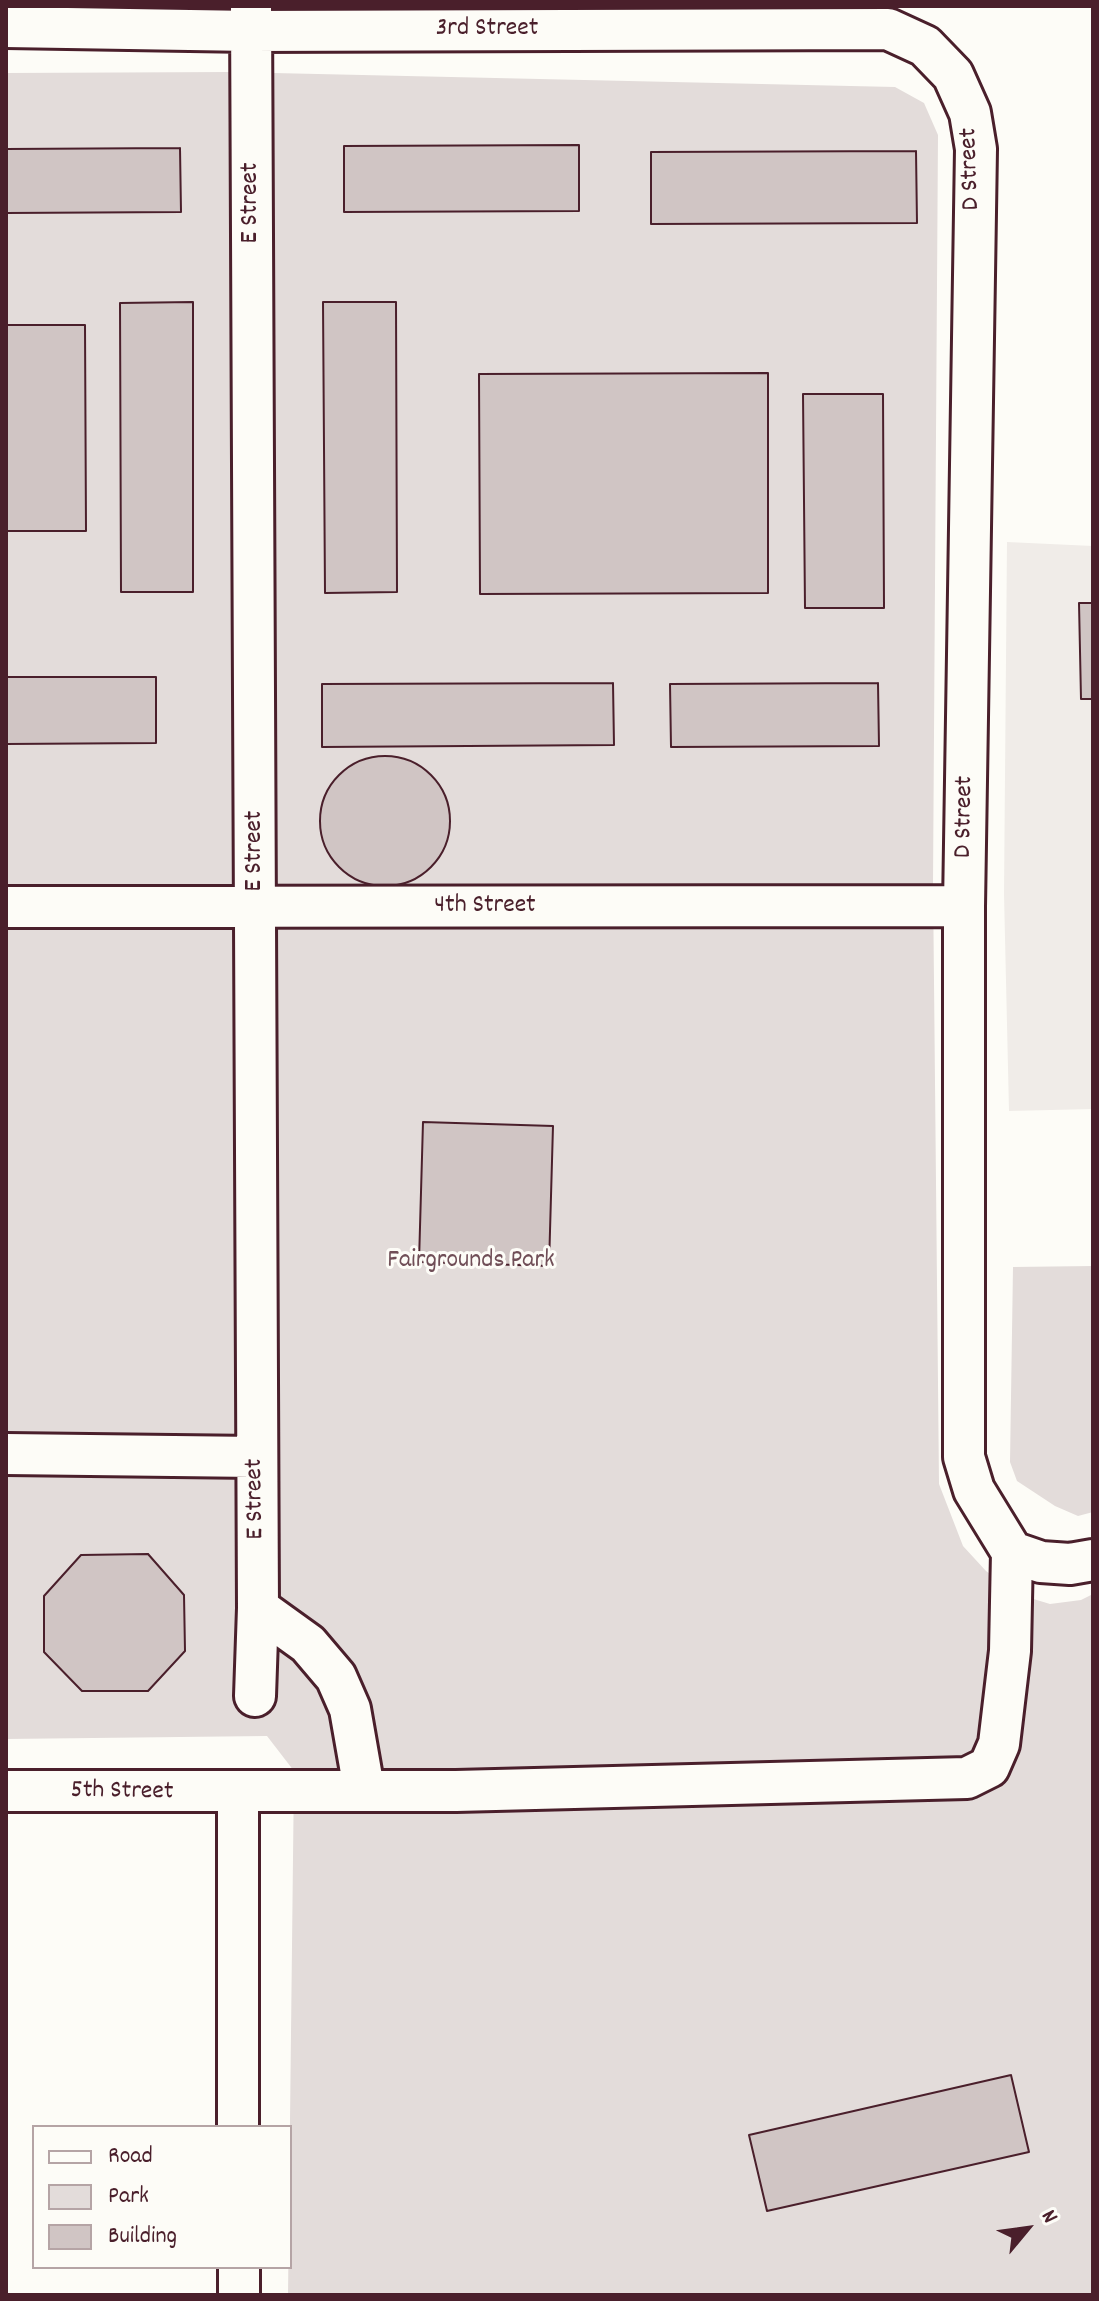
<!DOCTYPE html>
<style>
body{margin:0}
#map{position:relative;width:1099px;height:2301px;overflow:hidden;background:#fdfcf7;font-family:Dekko,sans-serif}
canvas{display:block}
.frame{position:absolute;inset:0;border:8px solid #4a1f2b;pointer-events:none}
.legend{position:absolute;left:32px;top:2125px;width:260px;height:144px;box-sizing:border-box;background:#fdfcf7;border:2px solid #b5a4a5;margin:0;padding:10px 14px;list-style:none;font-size:24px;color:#4a1f2b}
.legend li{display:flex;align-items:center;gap:16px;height:40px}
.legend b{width:40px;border:2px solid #b5a4a5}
.north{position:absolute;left:987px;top:2189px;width:80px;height:80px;-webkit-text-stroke:6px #fdfcf7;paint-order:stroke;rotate:61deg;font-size:22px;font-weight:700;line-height:32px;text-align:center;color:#4a1f2b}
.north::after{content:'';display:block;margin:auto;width:28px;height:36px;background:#4a1f2b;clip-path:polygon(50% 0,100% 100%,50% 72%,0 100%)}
</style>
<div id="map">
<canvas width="1099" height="2301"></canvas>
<div class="frame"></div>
<ul class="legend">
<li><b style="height:10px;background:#fdfcf7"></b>Road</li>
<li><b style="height:22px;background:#e3dcda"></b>Park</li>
<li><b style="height:22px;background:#d0c5c4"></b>Building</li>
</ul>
<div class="north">N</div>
</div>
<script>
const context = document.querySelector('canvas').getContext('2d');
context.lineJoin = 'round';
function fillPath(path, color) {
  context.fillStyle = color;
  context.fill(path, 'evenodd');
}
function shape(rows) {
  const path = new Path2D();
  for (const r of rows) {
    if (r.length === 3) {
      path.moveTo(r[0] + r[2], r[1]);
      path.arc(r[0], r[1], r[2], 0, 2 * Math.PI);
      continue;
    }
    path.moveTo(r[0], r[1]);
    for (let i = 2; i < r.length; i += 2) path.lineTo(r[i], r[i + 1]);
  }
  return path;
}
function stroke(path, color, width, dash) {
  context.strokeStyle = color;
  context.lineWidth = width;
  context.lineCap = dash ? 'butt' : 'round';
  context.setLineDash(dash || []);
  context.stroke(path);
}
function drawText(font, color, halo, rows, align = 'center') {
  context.font = font + ' Dekko,sans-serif';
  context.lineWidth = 6;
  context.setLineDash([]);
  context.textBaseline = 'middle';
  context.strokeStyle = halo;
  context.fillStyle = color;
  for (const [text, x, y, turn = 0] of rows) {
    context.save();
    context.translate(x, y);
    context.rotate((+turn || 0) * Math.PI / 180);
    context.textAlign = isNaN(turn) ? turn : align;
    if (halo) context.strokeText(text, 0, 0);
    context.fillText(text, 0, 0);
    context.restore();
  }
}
const built = shape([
 [1007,542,1093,546,1093,1109,1009,1111,1004,894]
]);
const green = shape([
 [229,72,895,87,924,103,938,135,933,882,939,1484,963,1546,986,1571,1017,1594,1050,1604,1081,1600,1093,1594,1093,2295,288,2295,294,1771,267,1736,6,1739,6,73],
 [1093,1266,1093,1512,1078,1516,1055,1506,1017,1481,1010,1462,1013,1267]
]);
const building = shape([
 [579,145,579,211,344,212,344,146,579,145],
 [180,148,181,212,6,213,6,149,180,148],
 [916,151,917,223,651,224,651,152,916,151],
 [193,302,193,592,121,592,120,303,193,302],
 [323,302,396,302,397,592,325,593,323,302],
 [6,325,85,325,86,531,6,531,6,325],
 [768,373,768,593,480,594,479,374,768,373],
 [803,394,883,394,884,608,805,608,803,394],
 [1079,603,1093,603,1093,699,1081,699,1079,603],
 [6,677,156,677,156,743,6,744,6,677],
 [613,683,614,745,322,747,322,684,613,683],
 [878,683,879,746,671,747,670,684,878,683],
 [385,821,65],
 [423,1122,553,1126,549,1266,419,1262,423,1122],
 [148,1554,184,1595,185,1651,148,1691,82,1691,44,1652,44,1596,81,1555,148,1554],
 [1011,2075,1029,2152,767,2211,749,2135,1011,2075]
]);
const minor = shape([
 [251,6,258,1608,255,1696],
 [6,27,251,31,888,29,925,46,953,75,970,113,976,149,964,906,964,1457,974,1490,1012,1552],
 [6,907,964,906],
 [6,1454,257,1457],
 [1012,1552,1041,1562,1070,1564,1093,1560],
 [258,1608,308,1644,336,1677,350,1709,364,1789],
 [6,1791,456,1791,967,1778,989,1767,999,1744,1010,1651,1012,1552],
 [238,1794,238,2127],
 [239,2267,239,2295]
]);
const streetNames = [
 ["3rd Street",487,30],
 ["D Street",972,169,-92],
 ["E Street",252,203,-90],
 ["D Street",966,817,-89],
 ["E Street",256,851,-90],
 ["4th Street",485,907],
 ["E Street",257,1499,-91],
 ["5th Street",122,1793,1]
];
const parkNames = [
 ["Fairgrounds Park",471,1262]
];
fillPath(built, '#f0ece8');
fillPath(green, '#e3dcda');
fillPath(building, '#d0c5c4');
stroke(building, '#4a1f2b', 2);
stroke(minor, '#4a1f2b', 46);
stroke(minor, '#fdfcf7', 40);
drawText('26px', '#4a1f2b', '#fdfcf7', streetNames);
drawText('26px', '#704e57', '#fdfcf7', parkNames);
</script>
